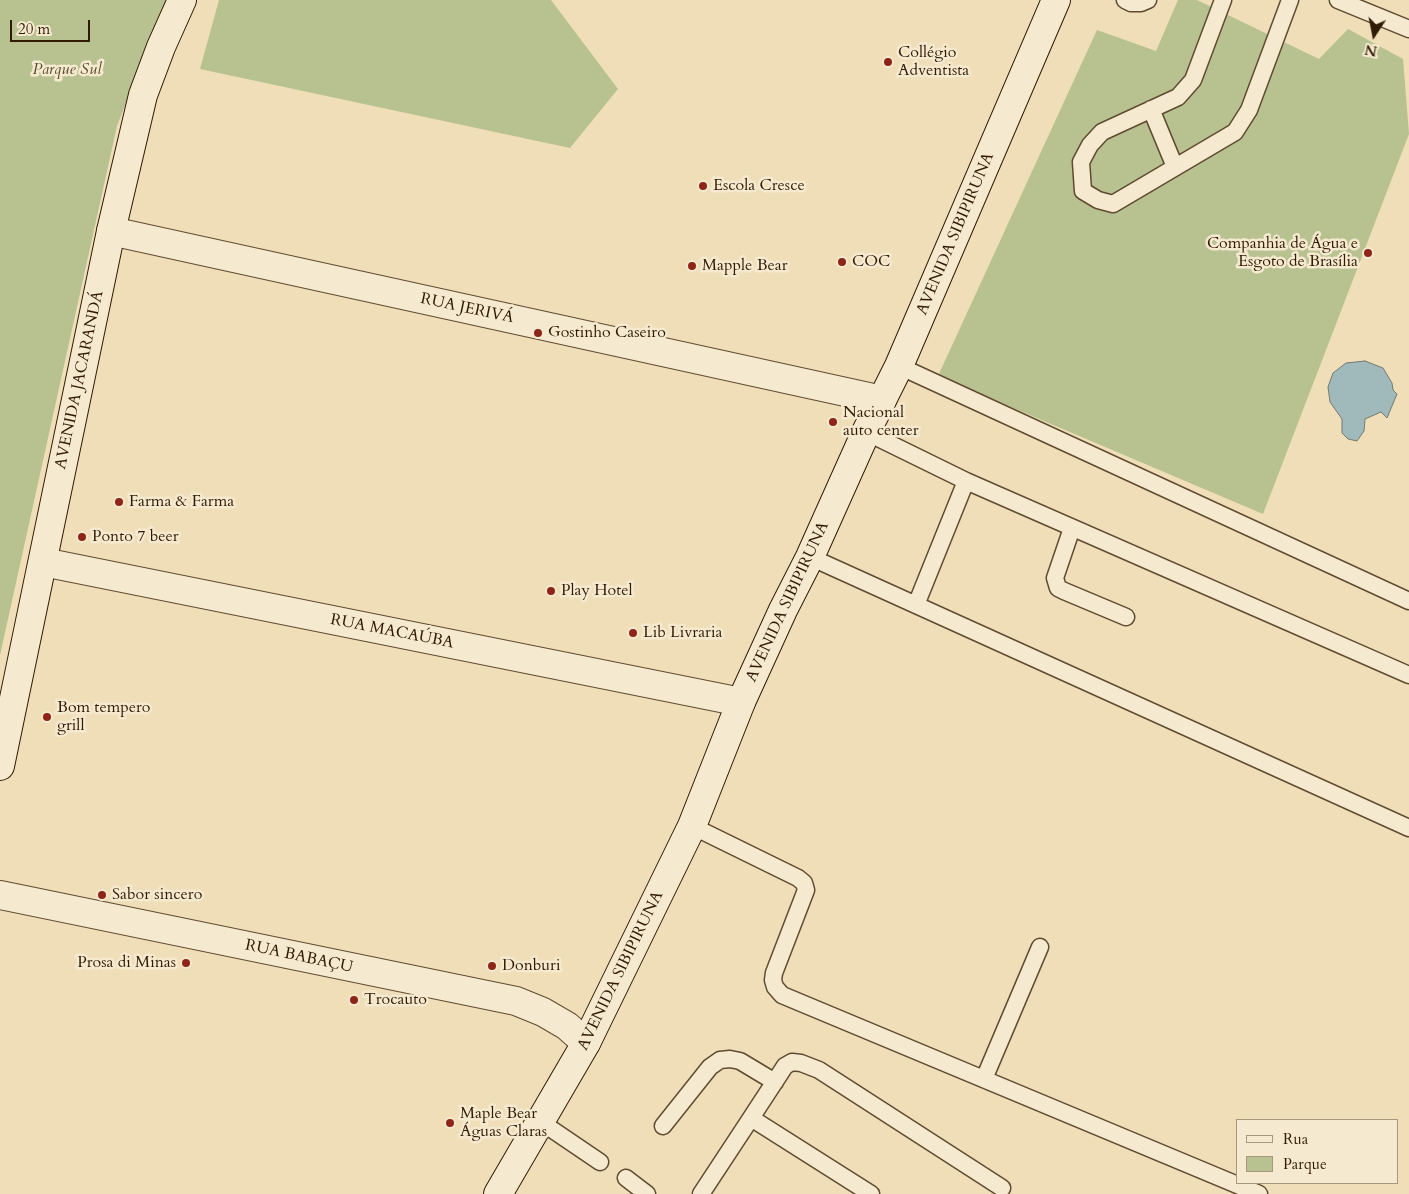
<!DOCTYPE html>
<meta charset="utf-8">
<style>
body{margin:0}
#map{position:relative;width:1409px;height:1194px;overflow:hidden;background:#efdeb7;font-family:Cardo,serif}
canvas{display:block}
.legend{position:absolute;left:1236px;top:1119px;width:162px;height:65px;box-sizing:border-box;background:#f5ead0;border:1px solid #a7977e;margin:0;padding:6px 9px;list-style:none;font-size:15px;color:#311a04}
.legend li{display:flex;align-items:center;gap:10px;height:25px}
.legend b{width:25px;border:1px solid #a7977e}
.north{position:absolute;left:1349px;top:10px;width:50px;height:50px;-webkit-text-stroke:4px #f5ead0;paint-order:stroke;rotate:191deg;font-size:14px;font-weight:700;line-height:20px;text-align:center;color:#311a04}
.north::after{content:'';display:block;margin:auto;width:18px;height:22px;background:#311a04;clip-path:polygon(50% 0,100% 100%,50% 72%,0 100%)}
.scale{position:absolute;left:10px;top:20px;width:80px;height:22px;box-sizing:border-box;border:2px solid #311a04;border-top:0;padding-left:6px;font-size:15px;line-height:18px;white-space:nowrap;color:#311a04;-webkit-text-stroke:4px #f5ead0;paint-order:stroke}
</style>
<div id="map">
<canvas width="1409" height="1194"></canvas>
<ul class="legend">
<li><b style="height:6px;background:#f5ead0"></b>Rua</li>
<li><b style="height:14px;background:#b7c290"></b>Parque</li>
</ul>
<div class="north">N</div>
<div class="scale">20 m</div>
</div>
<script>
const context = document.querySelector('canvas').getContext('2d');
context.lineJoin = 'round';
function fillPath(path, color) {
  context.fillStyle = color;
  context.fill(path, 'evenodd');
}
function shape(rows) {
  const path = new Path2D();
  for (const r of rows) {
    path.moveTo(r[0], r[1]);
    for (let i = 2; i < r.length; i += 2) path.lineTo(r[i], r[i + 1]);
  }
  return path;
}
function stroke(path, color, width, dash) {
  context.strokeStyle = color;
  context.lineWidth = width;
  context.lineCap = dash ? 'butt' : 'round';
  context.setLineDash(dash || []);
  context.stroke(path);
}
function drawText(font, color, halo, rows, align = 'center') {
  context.font = font + ' Cardo,serif';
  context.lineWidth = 5;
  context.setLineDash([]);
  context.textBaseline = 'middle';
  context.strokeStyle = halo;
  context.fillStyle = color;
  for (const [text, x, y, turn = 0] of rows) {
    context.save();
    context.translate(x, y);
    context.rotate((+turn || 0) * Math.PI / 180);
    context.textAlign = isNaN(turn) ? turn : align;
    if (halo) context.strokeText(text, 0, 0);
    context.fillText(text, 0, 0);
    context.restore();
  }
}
const green = shape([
 [0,0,166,0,117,126,0,655],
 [219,0,551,0,618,89,570,148,200,69],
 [1178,0,1197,0,1319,59,1348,29,1403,59,1409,134,1263,514,938,376,1097,30,1156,51]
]);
const water = shape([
 [1365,361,1383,368,1392,383,1393,390,1397,394,1387,418,1381,412,1365,419,1364,431,1357,441,1348,439,1342,433,1342,419,1330,402,1328,387,1333,373,1346,363,1365,361]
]);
const service = shape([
 [1125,0,1131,3,1141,3,1148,0],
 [1223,0,1193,80,1178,97,1102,132,1090,145,1081,162,1083,191,1098,200,1113,204,1235,132,1249,110,1290,0],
 [1338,0,1409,29],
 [1151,109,1175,167],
 [899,366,1409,601],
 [866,432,966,481,916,605],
 [966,481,1409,675],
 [1072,528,1055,578,1058,588,1064,591,1126,617],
 [810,557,1409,828],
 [692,826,798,878,804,883,806,890,774,973,773,980,775,987,782,995,1259,1194],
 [984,1079,1040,947],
 [751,1118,785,1066,792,1062,801,1063,819,1070,1002,1188],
 [541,1122,600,1162],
 [663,1126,710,1067,720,1060,730,1059,740,1061,775,1082],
 [626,1178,647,1194],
 [701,1194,751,1118,871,1194]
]);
const minor = shape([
 [111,231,882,400],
 [43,562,741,702],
 [0,895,516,1001,543,1012,567,1026,586,1043]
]);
const secondary = shape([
 [0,766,111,231,143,95,161,47,182,0],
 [498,1194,586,1043,692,826,741,702,783,610,810,557,866,432,899,366,1056,0]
]);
const markers = [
 [888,62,5,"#8f2418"],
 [703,186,5,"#8f2418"],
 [1368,253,5,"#8f2418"],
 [842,262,5,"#8f2418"],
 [692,266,5,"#8f2418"],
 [538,333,5,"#8f2418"],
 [833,422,5,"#8f2418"],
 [119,502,5,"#8f2418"],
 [82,537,5,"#8f2418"],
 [551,591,5,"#8f2418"],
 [633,633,5,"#8f2418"],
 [47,717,5,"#8f2418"],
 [102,895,5,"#8f2418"],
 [186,963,5,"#8f2418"],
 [492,966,5,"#8f2418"],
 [354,1000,5,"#8f2418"],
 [450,1123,5,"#8f2418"]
];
const poiNames = [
 ["Collégio",898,53],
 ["Adventista",898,71],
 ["Escola Cresce",713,186],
 ["Companhia de Água e",1358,244,"right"],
 ["Esgoto de Brasília",1358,262,"right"],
 ["COC",852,262],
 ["Mapple Bear",702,266],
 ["Gostinho Caseiro",548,333],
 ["Nacional",843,413],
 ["auto center",843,431],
 ["Farma & Farma",129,502],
 ["Ponto 7 beer",92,537],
 ["Play Hotel",561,591],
 ["Lib Livraria",643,633],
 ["Bom tempero",57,708],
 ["grill",57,726],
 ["Sabor sincero",112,895],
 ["Prosa di Minas",176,963,"right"],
 ["Donburi",502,966],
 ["Trocauto",364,1000],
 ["Maple Bear",460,1114],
 ["Águas Claras",460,1132]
];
const parkNames = [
 ["Parque Sul",67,70]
];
const streetNames = [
 ["AVENIDA SIBIPIRUNA",956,234,-67],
 ["RUA JERIVÁ",467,309,12],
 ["AVENIDA JACARANDÁ",80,380,-78],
 ["AVENIDA SIBIPIRUNA",788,602,-65],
 ["RUA MACAÚBA",392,632,11],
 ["RUA BABAÇU",299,957,12],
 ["AVENIDA SIBIPIRUNA",621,971,-64]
];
fillPath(green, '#b7c290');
fillPath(water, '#a0b9ba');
stroke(water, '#747971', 1);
stroke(service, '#604b31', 19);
stroke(minor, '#604b31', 30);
stroke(secondary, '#311a04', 30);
stroke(service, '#f5ead0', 16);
stroke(minor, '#f5ead0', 28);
stroke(secondary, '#f5ead0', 28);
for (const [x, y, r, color] of markers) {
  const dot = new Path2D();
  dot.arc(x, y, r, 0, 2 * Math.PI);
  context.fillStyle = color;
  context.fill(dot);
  stroke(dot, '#f5ead0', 2);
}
drawText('16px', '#311a04', '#f5ead0', poiNames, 'left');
drawText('italic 16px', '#594c2e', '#f5ead0', parkNames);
drawText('16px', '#311a04', '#f5ead0', streetNames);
</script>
